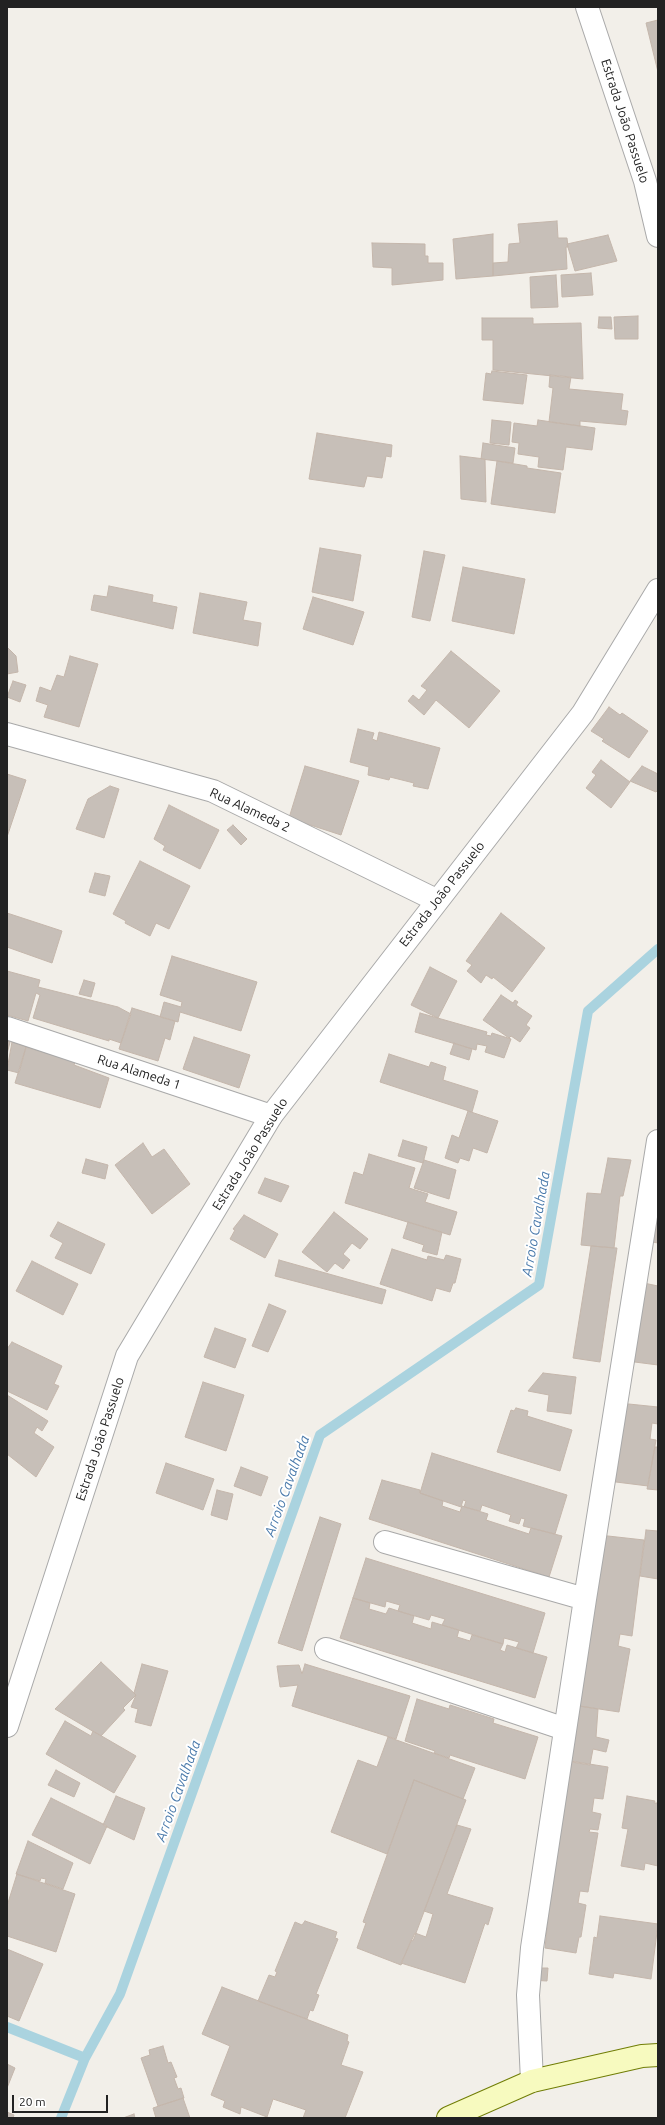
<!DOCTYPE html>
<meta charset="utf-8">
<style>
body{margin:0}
#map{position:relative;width:665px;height:2125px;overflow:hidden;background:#f2efe9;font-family:Ubuntu,sans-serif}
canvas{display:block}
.frame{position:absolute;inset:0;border:8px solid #222;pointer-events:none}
.scale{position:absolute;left:12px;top:2095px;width:96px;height:18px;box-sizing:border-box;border:2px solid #222;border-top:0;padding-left:5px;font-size:12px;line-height:14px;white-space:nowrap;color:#222;-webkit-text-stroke:3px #fff;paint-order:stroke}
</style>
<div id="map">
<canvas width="665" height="2125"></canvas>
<div class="frame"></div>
<div class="scale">20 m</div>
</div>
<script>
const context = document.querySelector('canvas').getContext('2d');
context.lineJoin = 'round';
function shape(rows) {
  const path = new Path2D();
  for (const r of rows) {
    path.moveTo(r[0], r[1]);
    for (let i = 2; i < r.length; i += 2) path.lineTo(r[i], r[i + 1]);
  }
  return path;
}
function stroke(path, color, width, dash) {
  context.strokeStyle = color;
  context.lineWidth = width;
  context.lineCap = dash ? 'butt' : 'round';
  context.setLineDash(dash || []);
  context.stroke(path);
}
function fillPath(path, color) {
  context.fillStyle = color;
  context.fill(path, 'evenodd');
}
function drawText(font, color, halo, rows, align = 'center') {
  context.font = font + ' Ubuntu,sans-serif';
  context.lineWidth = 4;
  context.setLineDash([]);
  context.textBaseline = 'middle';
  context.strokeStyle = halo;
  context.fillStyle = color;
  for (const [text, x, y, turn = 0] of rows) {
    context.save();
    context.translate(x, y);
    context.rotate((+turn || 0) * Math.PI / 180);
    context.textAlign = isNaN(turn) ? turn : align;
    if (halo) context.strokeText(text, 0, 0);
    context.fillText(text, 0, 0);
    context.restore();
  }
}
const stream = shape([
 [7,2027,85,2058],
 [61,2118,85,2058,120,1994,320,1435,539,1285,588,1011,658,949]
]);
const building = shape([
 [658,20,658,72,646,23,658,20],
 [557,221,558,238,567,238,568,247,566,247,567,269,493,276,493,263,508,262,509,244,520,243,518,224,557,221],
 [493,234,493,276,456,279,453,239,493,234],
 [608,235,617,261,575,271,567,244,608,235],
 [372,243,425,244,425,256,428,256,428,263,443,263,443,280,392,285,392,268,373,267,372,243],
 [591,273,593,295,562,297,561,275,591,273],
 [556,275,558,307,531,308,530,277,556,275],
 [638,316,638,339,615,339,614,317,638,316],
 [599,317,611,317,612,329,598,328,599,317],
 [482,318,533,318,533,324,581,323,583,379,493,370,493,340,482,340,482,318],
 [492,371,527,375,523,404,483,400,486,373,491,374,492,371],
 [550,375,571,377,569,389,623,394,621,410,628,411,626,425,580,421,580,426,549,422,553,388,549,387,550,375],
 [492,420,511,422,509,445,490,443,492,420],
 [538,420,595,428,592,450,566,447,563,470,538,467,539,457,518,454,519,443,512,442,514,423,537,426,538,420],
 [317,433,392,445,391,457,386,456,382,478,367,476,364,487,309,479,317,433],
 [483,443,515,448,513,463,481,459,483,443],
 [460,456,485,459,486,502,461,499,460,456],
 [497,461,527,466,527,468,561,473,555,513,491,504,497,461],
 [320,548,361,555,353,601,312,592,320,548],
 [424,551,445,555,430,621,412,617,424,551],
 [463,567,525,579,514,634,452,621,463,567],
 [109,586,153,595,152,602,177,607,173,629,91,610,94,595,107,597,109,586],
 [200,593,247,602,243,620,261,623,258,646,193,633,200,593],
 [313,597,364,612,353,645,303,629,313,597],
 [7,647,16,656,18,672,7,674,7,647],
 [451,651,500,691,469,728,436,700,424,715,408,701,413,695,419,700,427,690,421,686,451,651],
 [70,656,98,664,79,727,44,717,48,705,36,701,40,687,51,691,57,675,64,677,70,656],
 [13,681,26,685,20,702,7,697,13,681],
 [609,707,620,715,622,713,648,731,629,758,602,741,604,739,591,731,609,707],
 [358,729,374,733,372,739,377,741,379,732,440,748,428,789,413,786,414,783,390,777,389,780,368,775,369,767,350,762,358,729],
 [601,760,630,782,611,808,586,788,596,775,592,772,601,760],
 [305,766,359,781,341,835,289,818,305,766],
 [642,766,658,774,658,790,656,792,630,781,642,766],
 [7,774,26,780,7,837,7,774],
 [110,786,119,789,104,838,76,829,88,799,110,786],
 [169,805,219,830,200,869,163,850,165,846,154,839,169,805],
 [233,825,247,839,241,845,227,830,233,825],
 [140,861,190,886,169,929,156,923,150,936,125,923,126,921,113,914,140,861],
 [95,873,110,876,105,896,89,892,95,873],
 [7,913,62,931,52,963,7,947,7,913],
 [501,913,545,948,512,992,493,977,492,979,486,975,481,983,467,971,472,965,466,961,501,913],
 [172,956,257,982,241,1031,180,1012,178,1022,160,1017,164,1002,181,1007,182,1002,160,995,172,956],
 [430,967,457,981,438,1018,411,1005,430,967],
 [7,971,40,980,38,987,118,1007,131,1014,121,1043,109,1039,109,1041,33,1018,40,995,36,993,28,1021,7,1015,7,971],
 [84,980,95,983,91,997,79,994,84,980],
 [501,995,513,1003,515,1000,518,1002,516,1005,532,1016,526,1025,530,1028,520,1042,511,1036,509,1038,483,1020,501,995],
 [132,1008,175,1021,170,1040,165,1038,158,1061,119,1049,132,1008],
 [420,1013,487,1032,486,1035,491,1036,492,1033,511,1039,504,1058,485,1052,487,1046,477,1044,476,1050,415,1032,420,1013],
 [194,1037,250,1055,239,1088,183,1069,194,1037],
 [7,1041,10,1042,7,1054,7,1041],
 [12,1042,26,1047,19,1073,7,1070,12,1042],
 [454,1043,472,1049,469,1060,450,1054,454,1043],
 [26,1047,75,1062,74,1065,109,1078,100,1108,15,1083,26,1047],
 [389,1054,429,1067,431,1062,446,1067,443,1080,478,1091,472,1112,380,1082,389,1054],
 [468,1111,498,1121,487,1153,473,1148,469,1161,460,1158,458,1163,445,1158,452,1135,459,1138,468,1111],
 [403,1140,427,1147,423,1163,398,1156,403,1140],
 [143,1143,152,1157,164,1149,190,1184,152,1214,115,1165,143,1143],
 [369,1154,415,1168,409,1188,428,1194,425,1202,457,1212,450,1235,345,1203,354,1172,363,1175,369,1154],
 [608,1158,631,1160,623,1196,620,1196,614,1248,581,1245,587,1193,601,1194,608,1158],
 [86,1159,108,1165,105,1179,82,1173,86,1159],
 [424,1160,456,1170,449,1199,414,1188,424,1160],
 [658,1163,658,1243,646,1241,658,1163],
 [265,1178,289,1186,281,1202,258,1193,265,1178],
 [334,1212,368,1239,360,1249,352,1243,343,1254,350,1260,343,1269,335,1263,327,1272,302,1252,334,1212],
 [244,1215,278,1234,265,1258,230,1239,235,1230,233,1229,244,1215],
 [58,1222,105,1244,91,1274,55,1258,63,1243,50,1236,58,1222],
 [408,1222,442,1232,437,1255,422,1251,424,1245,403,1238,408,1222],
 [591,1246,617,1248,600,1362,573,1358,591,1246],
 [392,1249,427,1260,428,1256,444,1260,446,1255,461,1259,455,1283,453,1283,450,1292,436,1288,432,1301,380,1284,392,1249],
 [279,1260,386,1290,382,1304,275,1276,279,1260],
 [32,1261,78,1284,63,1315,16,1291,32,1261],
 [639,1282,658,1286,658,1365,627,1361,639,1282],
 [269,1304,286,1311,268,1352,252,1346,269,1304],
 [215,1328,246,1339,235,1368,204,1357,215,1328],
 [12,1342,62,1366,54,1384,59,1386,47,1410,7,1391,7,1349,12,1342],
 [543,1373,576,1377,571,1414,547,1411,549,1395,528,1391,543,1373],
 [203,1382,244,1395,226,1451,185,1437,203,1382],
 [7,1395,48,1421,42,1431,37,1427,34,1433,54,1447,36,1477,7,1454,7,1395],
 [619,1403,658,1407,658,1424,652,1423,650,1439,656,1440,648,1486,608,1481,619,1403],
 [516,1408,528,1411,527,1416,572,1430,560,1471,497,1452,511,1410,514,1411,516,1408],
 [655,1447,658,1447,658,1490,647,1489,655,1447],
 [432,1453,567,1495,555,1534,523,1526,525,1519,521,1518,519,1524,509,1521,511,1515,482,1505,480,1511,464,1507,466,1501,463,1500,461,1507,420,1493,432,1453],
 [166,1463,214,1479,203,1510,156,1493,166,1463],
 [241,1467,268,1477,261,1496,234,1486,241,1467],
 [382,1480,420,1490,420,1493,443,1501,442,1506,460,1512,462,1506,488,1514,486,1520,529,1534,531,1528,562,1536,549,1577,369,1519,382,1480],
 [217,1490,233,1494,227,1520,211,1515,217,1490],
 [320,1517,341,1524,302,1651,278,1643,320,1517],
 [646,1530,658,1531,658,1579,640,1576,646,1530],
 [599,1535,644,1540,632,1636,620,1634,618,1646,630,1649,619,1712,573,1705,599,1535],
 [366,1558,545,1613,533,1653,516,1648,519,1642,504,1638,503,1644,442,1625,445,1619,431,1615,429,1620,398,1611,400,1605,386,1601,385,1607,353,1598,366,1558],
 [353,1598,370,1603,369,1609,386,1614,389,1608,414,1616,412,1623,431,1629,432,1622,459,1630,457,1637,470,1641,472,1635,503,1644,500,1650,505,1652,507,1645,547,1657,535,1698,340,1638,353,1598],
 [101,1662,136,1695,123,1708,125,1710,101,1736,55,1709,101,1662],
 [142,1664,168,1671,151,1726,135,1722,138,1709,131,1707,136,1695,134,1693,142,1664],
 [305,1664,410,1696,396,1739,292,1706,298,1685,280,1687,277,1666,299,1665,302,1674,305,1664],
 [417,1699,449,1709,450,1705,494,1719,493,1723,538,1737,525,1779,450,1755,449,1758,434,1753,435,1751,405,1741,417,1699],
 [573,1705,598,1709,596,1737,609,1740,606,1752,593,1749,590,1765,566,1761,573,1705],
 [65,1721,91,1736,93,1731,136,1756,114,1793,46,1754,65,1721],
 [388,1737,475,1768,463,1799,414,1780,387,1854,331,1832,358,1760,377,1767,388,1737],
 [564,1760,608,1767,603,1799,594,1798,592,1812,601,1814,598,1830,590,1829,589,1832,598,1833,588,1892,580,1891,578,1903,586,1905,581,1937,579,1937,576,1953,545,1948,564,1760],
 [56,1770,80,1783,74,1797,48,1785,56,1770],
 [414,1780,466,1800,413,1941,411,1940,401,1965,357,1948,366,1923,363,1922,414,1780],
 [116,1796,145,1808,134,1840,103,1825,116,1796],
 [627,1796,655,1801,654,1803,658,1803,658,1866,645,1863,644,1870,621,1866,628,1829,622,1828,627,1796],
 [51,1798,107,1826,90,1864,32,1835,51,1798],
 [457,1825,471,1829,447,1894,493,1908,488,1925,485,1923,465,1983,401,1963,415,1933,426,1937,433,1914,424,1911,457,1825],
 [28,1841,73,1863,63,1889,45,1883,46,1879,41,1878,40,1881,16,1874,28,1841],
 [17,1874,75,1894,56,1952,7,1936,7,1906,17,1874],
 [600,1916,658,1924,651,1979,614,1973,613,1978,589,1974,594,1937,597,1938,600,1916],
 [305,1921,337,1932,335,1938,338,1939,316,1994,319,1995,313,2011,310,2010,307,2019,258,2001,269,1975,275,1977,277,1972,275,1971,295,1922,302,1925,305,1921],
 [7,1949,43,1964,19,2021,7,2016,7,1949],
 [530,1968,548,1968,547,1981,530,1980,530,1968],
 [222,1987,348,2035,347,2041,349,2042,341,2065,363,2072,345,2118,303,2118,306,2110,273,2099,267,2117,241,2107,240,2114,223,2107,225,2101,211,2095,230,2046,202,2034,222,1987],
 [163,2046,168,2063,171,2062,177,2077,174,2078,178,2089,181,2088,184,2098,158,2106,141,2058,150,2055,149,2050,163,2046],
 [7,2064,15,2068,7,2088,7,2064],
 [183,2098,190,2118,156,2118,153,2108,183,2098],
 [7,2112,14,2115,13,2118,7,2118,7,2112],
 [134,2114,135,2118,123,2118,134,2114]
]);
const minor = shape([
 [7,734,213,791,436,900],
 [7,1028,271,1116],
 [385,1542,585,1599],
 [326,1649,565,1729],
 [532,2081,528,1995,532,1948,585,1599,658,1141]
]);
const tertiary = shape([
 [587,7,645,181,658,236],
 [7,1726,127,1356,271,1116,583,713,658,590]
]);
const secondary = shape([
 [448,2118,532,2081,642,2056,658,2055]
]);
const streetNames = [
 ["Estrada João Passuelo",625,121,72],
 ["Rua Alameda 2",250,810,25],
 ["Estrada João Passuelo",442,894,-52],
 ["Rua Alameda 1",139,1072,18],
 ["Estrada João Passuelo",250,1154,-58],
 ["Estrada João Passuelo",100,1439,-72]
];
const waterNames = [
 ["Arroio Cavalhada",536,1224,-80],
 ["Arroio Cavalhada",287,1486,-70],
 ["Arroio Cavalhada",178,1791,-70]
];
stroke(stream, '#aad3df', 10);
fillPath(building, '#c7bfb8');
stroke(building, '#c4b6ab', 1);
stroke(minor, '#a9a9a9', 24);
stroke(tertiary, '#a9a9a9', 24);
stroke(secondary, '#707d05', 24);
stroke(minor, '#fff', 22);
stroke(tertiary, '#fff', 22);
stroke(secondary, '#f7fabf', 22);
drawText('13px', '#222', '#fff', streetNames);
drawText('italic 14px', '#4a7aab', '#fff', waterNames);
</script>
